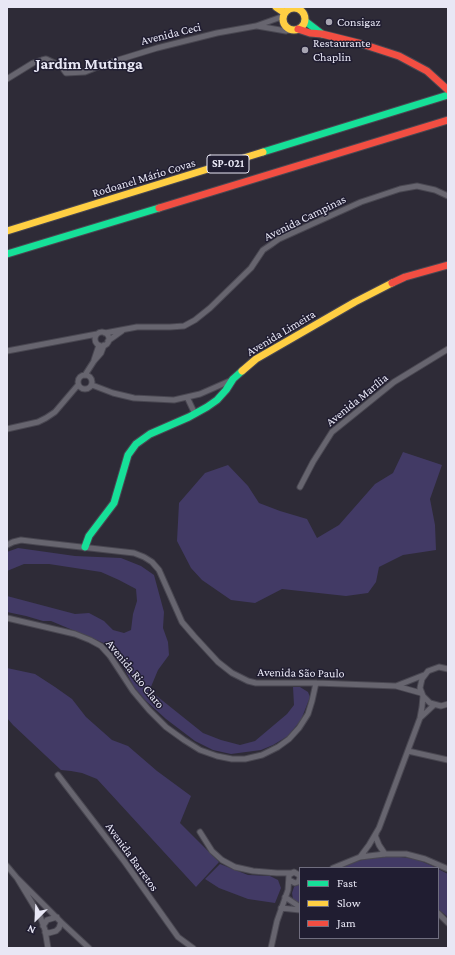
<!DOCTYPE html>
<meta charset="utf-8">
<style>
body{margin:0}
#map{position:relative;width:455px;height:955px;overflow:hidden;background:#2e2b37;font-family:"Crimson Pro",serif}
canvas{display:block}
.frame{position:absolute;inset:0;border:8px solid #e8e7f5;pointer-events:none}
.legend{position:absolute;left:299px;top:867px;width:140px;height:72px;box-sizing:border-box;background:#201d31;border:1px solid #706e7f;margin:0;padding:5px 7px;list-style:none;font-size:12px;color:#e8e7f5}
.legend li{display:flex;align-items:center;gap:8px;height:20px}
.legend b{width:20px;border:1px solid #706e7f}
.north{position:absolute;left:16px;top:899px;width:40px;height:40px;-webkit-text-stroke:3px #201d31;paint-order:stroke;rotate:204deg;font-size:11px;font-weight:700;line-height:16px;text-align:center;color:#e8e7f5}
.north::after{content:'';display:block;margin:auto;width:14px;height:18px;background:#e8e7f5;clip-path:polygon(50% 0,100% 100%,50% 72%,0 100%)}
</style>
<div id="map">
<canvas width="455" height="955"></canvas>
<div class="frame"></div>
<ul class="legend">
<li><b style="height:5px;background:#16e098"></b>Fast</li>
<li><b style="height:5px;background:#ffcf43"></b>Slow</li>
<li><b style="height:5px;background:#f24e42"></b>Jam</li>
</ul>
<div class="north">N</div>
</div>
<script>
const context = document.querySelector('canvas').getContext('2d');
context.lineJoin = 'round';
function fillPath(path, color) {
  context.fillStyle = color;
  context.fill(path, 'evenodd');
}
function shape(rows) {
  const path = new Path2D();
  for (const r of rows) {
    if (r.length === 3) {
      path.moveTo(r[0] + r[2], r[1]);
      path.arc(r[0], r[1], r[2], 0, 2 * Math.PI);
      continue;
    }
    path.moveTo(r[0], r[1]);
    for (let i = 2; i < r.length; i += 2) path.lineTo(r[i], r[i + 1]);
  }
  return path;
}
function stroke(path, color, width, dash) {
  context.strokeStyle = color;
  context.lineWidth = width;
  context.lineCap = dash ? 'butt' : 'round';
  context.setLineDash(dash || []);
  context.stroke(path);
}
function drawText(font, color, halo, rows, align = 'center') {
  context.font = font + ' "Crimson Pro",serif';
  context.lineWidth = 3;
  context.setLineDash([]);
  context.textBaseline = 'middle';
  context.strokeStyle = halo;
  context.fillStyle = color;
  for (const [text, x, y, turn = 0] of rows) {
    context.save();
    context.translate(x, y);
    context.rotate((+turn || 0) * Math.PI / 180);
    context.textAlign = isNaN(turn) ? turn : align;
    if (halo) context.strokeText(text, 0, 0);
    context.fillText(text, 0, 0);
    context.restore();
  }
}
const green = shape([
 [403,452,442,465,430,499,435,525,436,550,403,555,379,567,376,582,368,593,346,596,282,589,255,603,231,600,202,580,191,568,177,541,179,503,205,473,228,465,248,486,259,503,280,511,307,519,317,538,339,525,375,484,393,473],
 [18,548,75,556,121,558,141,566,154,575,164,612,163,628,168,642,169,655,158,670,148,694,153,693,203,733,221,740,240,745,255,741,287,714,294,705,293,687,300,687,308,692,310,697,301,720,288,736,273,745,261,750,231,754,213,750,195,741,166,719,146,701,134,687,119,659,106,644,51,621,43,621,26,616,7,612,7,596,75,614,89,613,104,621,113,630,124,633,131,630,133,614,137,601,136,589,119,580,101,572,49,564,24,564,7,571,7,552],
 [7,668,35,674,55,687,72,699,86,717,112,740,128,746,157,771,191,796,180,823,219,862,196,887,97,779,82,773,71,771,61,770,13,725,7,718],
 [392,856,416,859,437,868,341,868,353,862,375,857],
 [220,864,248,875,270,876,278,880,281,888,275,903,248,899,219,888,205,879],
 [438,869,448,874,448,917,438,909],
 [300,882,300,904,293,899,292,893,294,887]
]);
const street = shape([
 [257,26,286,31,291,29],
 [7,79,33,63,42,60,46,59,61,66,66,73,85,72,105,64,157,48,217,33,256,26,284,16],
 [102,339,7],
 [105,333,137,327,170,327,184,326,195,320,210,308,251,268,263,250,272,244,279,239,361,202,400,189,417,186,435,190,448,196],
 [108,341,122,331],
 [7,351,97,334],
 [94,360,99,345],
 [85,375,94,361,101,353,104,345],
 [85,382,7],
 [92,385,113,393,134,398,174,400,200,394,232,380],
 [187,397,195,414],
 [7,429,38,422,46,418,55,412,78,385],
 [300,487,313,462,332,432,394,382,448,349],
 [7,545,13,542,21,540,37,542,134,553,144,557,152,562,159,570,182,622,194,636,218,662,232,673,248,681,256,683,316,683,396,686,421,693],
 [7,618,75,634,90,640,101,646,110,656,133,691,149,710,166,727,184,740,200,750,217,756,232,759,245,759,262,755,278,747,289,739,299,728,308,714,312,701,316,683],
 [448,669,439,667,428,671,422,679,420,688,423,696,430,703,441,706,448,704],
 [396,686,424,675],
 [420,718,434,705],
 [408,751,448,760],
 [58,775,124,861,178,937,193,948],
 [200,832,212,851,222,860,235,867,253,871,277,873,291,873],
 [376,834,375,835,379,845,385,854],
 [360,857,369,845,379,828,420,718,422,707,423,696],
 [7,866,17,878,40,916,45,930,48,948],
 [333,868,360,857,385,854,406,854,425,859,448,869],
 [17,878,61,922,89,948],
 [285,897,300,907],
 [281,908,300,910],
 [438,913,448,923],
 [43,926,47,920,57,917],
 [45,932,49,933,56,931,59,928,61,922],
 [271,948,277,921,288,890,289,875,294,872,299,875,300,878,298,882,295,883,289,880]
]);
const fast = shape([
 [305,21,322,34],
 [263,152,448,95],
 [7,254,159,208],
 [85,547,89,536,114,503,128,455,136,444,150,434,189,417,207,407,217,400,226,390,233,379,242,371]
]);
const slow = shape([
 [276,7,285,13],
 [294,19,11],
 [7,231,263,152],
 [242,371,256,359,355,302,392,283]
]);
const jam = shape([
 [298,29,310,33,322,34,362,44,399,56,427,71,448,90],
 [159,208,448,120],
 [392,283,405,277,448,265]
]);
const markers = [
 [329,22,4,"#a7a5b2"],
 [305,50,4,"#a7a5b2"]
];
const shields = [
 [228,164,42]
];
const shieldNames = [
 ["SP-021",228,164]
];
const poiNames = [
 ["Consigaz",337,22],
 ["Restaurante",313,43],
 ["Chaplin",313,57]
];
const streetNames = [
 ["Avenida Ceci",171,34,-14],
 ["Rodoanel Mário Covas",144,178,-17],
 ["Avenida Campinas",305,218,-26],
 ["Avenida Limeira",281,333,-31],
 ["Avenida Marília",357,400,-39],
 ["Avenida São Paulo",301,673,1],
 ["Avenida Rio Claro",135,674,51],
 ["Avenida Barretos",132,857,54]
];
const districtNames = [
 ["Jardim Mutinga",89,64]
];
fillPath(green, '#423a65');
stroke(street, '#494751', 7);
stroke(fast, '#494751', 9);
stroke(slow, '#494751', 9);
stroke(jam, '#494751', 9);
stroke(street, '#67656f', 5);
stroke(fast, '#16e098', 7);
stroke(slow, '#ffcf43', 7);
stroke(jam, '#f24e42', 7);
for (const [x, y, r, color] of markers) {
  const dot = new Path2D();
  dot.arc(x, y, r, 0, 2 * Math.PI);
  context.fillStyle = color;
  context.fill(dot);
  stroke(dot, '#201d31', 1.5);
}
for (const [x, y, w] of shields) {
  const box = new Path2D();
  box.roundRect(x - w / 2, y - 9, w, 18, 3);
  context.fillStyle = '#201d31';
  context.fill(box);
  stroke(box, '#e8e7f5', 1);
}
drawText('bold 11px', '#e8e7f5', null, shieldNames);
drawText('12px', '#e8e7f5', '#201d31', poiNames, 'left');
drawText('12px', '#e8e7f5', '#201d31', streetNames);
drawText('bold 16px', '#e8e7f5', '#201d31', districtNames);
</script>
